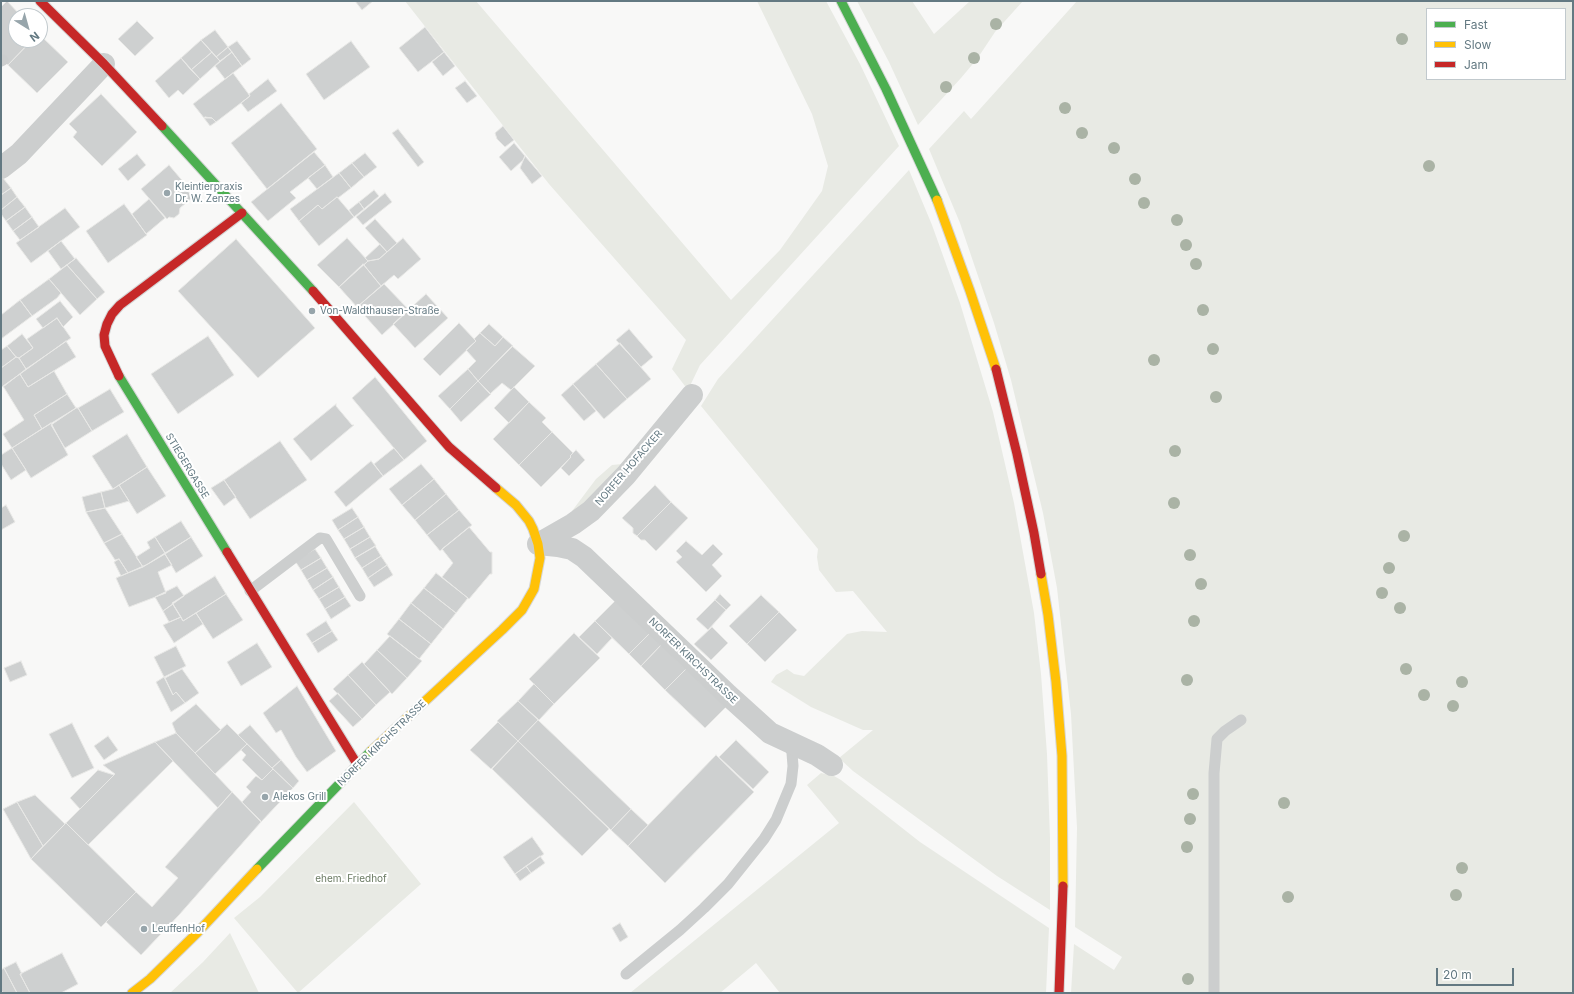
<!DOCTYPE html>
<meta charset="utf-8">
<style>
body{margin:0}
#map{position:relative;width:1574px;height:994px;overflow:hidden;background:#f8f8f7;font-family:Inter,sans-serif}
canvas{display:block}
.frame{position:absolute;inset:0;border:2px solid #637982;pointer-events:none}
.legend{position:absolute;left:1426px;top:8px;width:140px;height:72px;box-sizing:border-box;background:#fff;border:1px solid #c1c9cd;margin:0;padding:5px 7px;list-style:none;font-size:12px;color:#637982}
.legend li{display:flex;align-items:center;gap:8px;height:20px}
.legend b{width:20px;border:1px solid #c1c9cd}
.north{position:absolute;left:8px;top:8px;width:40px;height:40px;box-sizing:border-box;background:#fff;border:1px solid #c1c9cd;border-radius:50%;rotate:143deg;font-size:11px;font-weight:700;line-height:16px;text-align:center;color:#637982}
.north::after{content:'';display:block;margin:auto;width:14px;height:18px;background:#97a5ab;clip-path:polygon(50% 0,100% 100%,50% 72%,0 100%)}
.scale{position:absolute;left:1436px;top:968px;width:78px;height:18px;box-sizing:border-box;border:2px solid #637982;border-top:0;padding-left:5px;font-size:12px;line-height:14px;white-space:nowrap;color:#637982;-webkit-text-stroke:3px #fff;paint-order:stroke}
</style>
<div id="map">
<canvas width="1574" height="994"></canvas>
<div class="frame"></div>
<ul class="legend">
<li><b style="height:5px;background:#4caf50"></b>Fast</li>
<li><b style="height:5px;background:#ffc107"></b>Slow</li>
<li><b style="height:5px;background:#c62828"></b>Jam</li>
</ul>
<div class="north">N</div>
<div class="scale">20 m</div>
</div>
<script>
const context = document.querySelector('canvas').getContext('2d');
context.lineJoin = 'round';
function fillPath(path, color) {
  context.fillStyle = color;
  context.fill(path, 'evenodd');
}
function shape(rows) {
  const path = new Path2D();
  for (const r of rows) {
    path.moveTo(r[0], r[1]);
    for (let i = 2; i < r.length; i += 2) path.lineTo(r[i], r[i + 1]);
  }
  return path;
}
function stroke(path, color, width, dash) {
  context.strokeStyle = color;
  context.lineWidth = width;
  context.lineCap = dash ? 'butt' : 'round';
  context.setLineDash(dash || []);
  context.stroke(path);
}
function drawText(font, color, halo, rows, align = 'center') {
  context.font = font + ' Inter,sans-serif';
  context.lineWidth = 4;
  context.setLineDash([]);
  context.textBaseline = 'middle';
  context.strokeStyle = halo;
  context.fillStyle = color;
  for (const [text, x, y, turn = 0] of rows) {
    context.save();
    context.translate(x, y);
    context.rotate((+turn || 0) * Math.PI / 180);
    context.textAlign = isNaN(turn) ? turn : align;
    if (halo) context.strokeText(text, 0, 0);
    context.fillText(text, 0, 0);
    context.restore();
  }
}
const green = shape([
 [405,1,476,1,731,300,780,250,822,191,828,166,812,114,757,1,826,1,860,64,899,146,700,365,688,390,672,369,686,340,549,184],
 [857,1,912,1,934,34,970,1,1023,1,995,32,977,59,961,78,918,125,889,62],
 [1077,1,1573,1,1573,993,1071,993,1074,944,1114,970,1122,957,1075,927,1077,828,1071,714,1057,588,1043,513,1011,380,994,323,960,223,929,149,964,111,971,119],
 [1427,9,1565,9,1565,79,1427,79],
 [909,170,932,225,960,303,993,412,1014,503,1034,613,1041,674,1047,754,1050,838,1050,910,997,876,853,771,839,758,873,730,863,730,811,707,771,682,776,675,787,669,794,674,804,676,847,634,862,631,887,632,853,591,836,592,819,570,817,557,818,549,701,406,718,379],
 [622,464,618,474,573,514,572,511,596,479,612,465],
 [821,773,834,776,841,780,920,842,1049,928,1046,993,780,993,756,963,720,993,630,993,839,823,807,785],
 [354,802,421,884,298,993,234,918,260,897],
 [230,933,259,993,170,993,203,962]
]);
const building = shape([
 [7,1,21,16,16,16,16,40,32,40,8,65,1,58,1,7,7,1],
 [355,1,373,1,362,10,355,1],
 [137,21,154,38,135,56,118,39,137,21],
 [425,27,444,52,418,72,399,48,425,27],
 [215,30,228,47,216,57,201,40,215,30],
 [40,35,68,62,37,93,8,65,32,40,40,40,40,35],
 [201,40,212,52,191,70,181,58,201,40],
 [237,41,251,59,242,66,228,47,237,41],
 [351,41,370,67,324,100,306,74,351,41],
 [228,47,232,52,220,61,216,57,228,47],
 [212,52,220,61,200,79,191,70,212,52],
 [232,52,242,66,225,79,215,66,232,52],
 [444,52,455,66,443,76,432,62,444,52],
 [181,58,200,79,183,95,178,90,169,98,155,81,181,58],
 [233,73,250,96,216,122,212,118,204,118,193,104,233,73],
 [268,79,277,91,248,112,241,103,250,96,249,94,268,79],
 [465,81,477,96,467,103,455,88,465,81],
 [101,94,137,132,102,166,73,137,77,132,69,124,101,94],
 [281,103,317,149,267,189,231,143,281,103],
 [205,117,212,118,216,122,210,126,204,118,205,117],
 [503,126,514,140,505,147,497,139,495,133,503,126],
 [398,129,424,162,418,167,392,133,398,129],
 [514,143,525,156,523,160,511,171,499,157,514,143],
 [314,152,325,165,290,192,296,198,268,221,251,202,314,152],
 [365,153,377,167,364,177,352,163,365,153],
 [137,154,146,165,128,181,118,169,137,154],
 [525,156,542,176,532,184,520,168,525,156],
 [352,163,364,177,351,188,339,173,352,163],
 [169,165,186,185,185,188,193,197,180,208,179,214,174,218,169,217,167,219,141,189,169,165],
 [325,165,333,177,317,189,308,178,325,165],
 [339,173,351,188,338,198,337,197,322,209,318,205,299,221,290,209,339,173],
 [3,178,11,188,1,195,1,180,3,178],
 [11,188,17,197,1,210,1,195,11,188],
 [374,190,379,196,364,209,359,202,374,190],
 [385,193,392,202,363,225,356,217,385,193],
 [17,197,25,207,6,221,1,214,1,210,17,197],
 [337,197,354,217,319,246,299,221,318,205,322,209,337,197],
 [149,199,165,218,146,234,132,214,149,199],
 [359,202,364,209,354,217,349,210,359,202],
 [124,204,147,235,108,263,86,231,124,204],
 [25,207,32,217,13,231,6,221,25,207],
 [65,208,80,227,31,263,16,243,65,208],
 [32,217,39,227,20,240,13,231,32,217],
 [375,219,397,243,387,252,365,228,375,219],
 [347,238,368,261,339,287,317,265,347,238],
 [403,238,421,259,398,279,394,275,381,286,364,265,368,261,379,259,403,238],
 [236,239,315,328,258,378,178,291,236,239],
 [61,241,75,259,61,269,48,251,61,241],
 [380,244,387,252,379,259,368,261,365,258,380,244],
 [76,258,105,292,97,299,67,265,76,258],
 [363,264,381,286,357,307,339,287,363,264],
 [67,265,97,299,80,315,49,279,67,265],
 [49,279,61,293,57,298,32,316,20,300,49,279],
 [384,284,409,310,382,335,357,307,384,284],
 [426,294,448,318,415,348,393,324,426,294],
 [20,300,32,316,1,339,1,315,20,300],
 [60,301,73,317,63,327,57,318,43,328,36,319,60,301],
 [57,318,71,338,26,369,19,358,33,348,27,339,57,318],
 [459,323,476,341,440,376,423,359,459,323],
 [489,324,503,337,495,346,480,333,489,324],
 [629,329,653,357,641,367,616,340,629,329],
 [480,333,495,346,503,337,513,346,478,381,468,369,476,361,466,350,476,341,474,339,480,333],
 [22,334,33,348,19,358,16,357,7,346,22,334],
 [208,336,234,375,178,414,151,374,208,336],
 [66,341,76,357,28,387,20,374,66,341],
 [620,343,651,379,627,399,596,364,620,343],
 [7,346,16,357,1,368,1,350,7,346],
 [512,346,535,366,511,390,502,383,490,394,478,381,512,346],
 [16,357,19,358,26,369,3,387,1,385,1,368,16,357],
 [596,364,627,399,604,419,573,384,596,364],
 [468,369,478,381,450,409,438,396,468,369],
 [54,371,67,394,34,415,42,429,12,448,3,434,24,420,3,386,20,374,28,387,54,371],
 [375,377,427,441,404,460,352,398,375,377],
 [478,381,491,394,461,422,450,409,478,381],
 [573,384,596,411,584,421,561,395,573,384],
 [514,387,529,402,509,423,494,408,514,387],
 [110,389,124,412,92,431,78,408,110,389],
 [67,394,76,408,42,429,34,415,67,394],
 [529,402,546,418,542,422,552,432,519,465,493,439,529,402],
 [336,404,336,406,352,425,354,425,311,461,293,439,336,404],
 [76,408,78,408,92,431,65,448,51,425,76,408],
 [51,423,68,455,31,478,12,448,51,423],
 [552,432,573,453,570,456,571,457,541,487,519,465,552,432],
 [127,434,147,467,113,489,92,456,127,434],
 [280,441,307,480,250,519,224,480,280,441],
 [12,448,26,470,11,480,1,464,1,455,12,448],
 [394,448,404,460,383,476,374,464,394,448],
 [576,450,585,460,569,476,561,468,571,457,570,456,576,450],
 [371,461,383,476,346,507,334,492,371,461],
 [421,464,434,479,402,505,389,489,421,464],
 [147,467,166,496,137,514,119,485,147,467],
 [434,479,446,494,415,520,402,505,434,479],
 [224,480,236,497,224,506,211,488,224,480],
 [119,485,129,501,105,508,101,492,113,489,119,485],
 [655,485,671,502,637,536,633,533,633,528,622,518,655,485],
 [101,492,105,508,86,512,82,497,101,492],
 [446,494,459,510,427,535,415,520,446,494],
 [671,502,688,518,656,551,645,540,641,540,637,536,671,502],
 [6,505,15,522,1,530,1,508,6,505],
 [105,508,122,534,104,543,86,512,105,508],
 [352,508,358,517,338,530,332,520,352,508],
 [459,510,472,525,440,551,427,535,459,510],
 [358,517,364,527,344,539,338,530,358,517],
 [181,521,191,537,165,553,155,537,181,521],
 [364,527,370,537,350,549,344,539,364,527],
 [469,527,490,552,492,552,492,574,490,574,469,599,442,577,453,563,442,549,469,527],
 [122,534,143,567,128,573,119,559,115,560,104,543,122,534],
 [155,537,165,553,143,567,136,557,150,548,147,542,155,537],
 [191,537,203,556,176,573,165,554,191,537],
 [370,537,376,546,355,558,350,549,370,537],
 [686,541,702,555,713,544,723,554,712,565,722,576,706,592,676,562,682,557,676,551,686,541],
 [375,546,381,556,362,568,355,558,375,546],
 [315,549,321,558,301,570,295,561,315,549],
 [165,554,172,565,158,572,166,593,129,607,116,578,148,564,165,554],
 [381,556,387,565,368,578,362,568,381,556],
 [321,558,327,568,307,580,301,570,321,558],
 [119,559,128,573,121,576,114,562,119,559],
 [387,565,393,575,374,587,368,578,387,565],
 [327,568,333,577,313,590,307,580,327,568],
 [436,573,468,598,456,613,424,588,436,573],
 [215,576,226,594,183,621,172,603,215,576],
 [333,577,339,587,319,599,313,590,333,577],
 [177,586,184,596,163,611,155,597,177,586],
 [339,587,345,597,325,609,319,599,339,587],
 [424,588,456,613,443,629,411,603,424,588],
 [226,594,243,620,213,639,196,613,226,594],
 [720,594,731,605,726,610,715,600,720,594],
 [761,595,779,612,747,644,729,626,761,595],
 [345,597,351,606,331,619,325,609,345,597],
 [616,600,650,633,629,654,595,621,616,600],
 [715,600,726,610,708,630,696,619,715,600],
 [411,603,443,629,431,644,399,619,411,603],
 [173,604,181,617,169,622,163,611,173,604],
 [779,612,797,630,765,662,747,644,779,612],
 [196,613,203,624,174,643,163,625,181,617,183,621,196,613],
 [399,619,431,644,419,659,387,634,399,619],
 [326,621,332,631,312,643,306,634,326,621],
 [595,621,612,638,597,654,579,637,595,621],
 [712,627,728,643,711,660,694,644,712,627],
 [332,631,338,640,318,653,312,643,332,631],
 [574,633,600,658,554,704,529,679,574,633],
 [650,633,661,645,641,666,629,654,650,633],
 [390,636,422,661,407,678,377,650,390,636],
 [257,643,272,667,241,686,227,662,257,643],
 [661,645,686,669,665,690,641,666,661,645],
 [176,646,186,666,164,677,154,657,176,646],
 [377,650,407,678,392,694,364,664,377,650],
 [21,661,27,675,10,682,4,668,21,661],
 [362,662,390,692,376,705,348,675,362,662],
 [182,669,199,693,185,703,176,692,173,695,165,678,182,669],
 [686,669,726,707,705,728,665,690,686,669],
 [348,675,376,705,362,719,333,689,348,675],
 [164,677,173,695,176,692,185,703,171,712,156,682,164,677],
 [534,684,554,704,539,720,518,701,534,684],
 [297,686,336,751,307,772,296,757,281,730,276,733,263,713,297,686],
 [338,693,362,719,353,727,329,701,338,693],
 [518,701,538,720,518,741,497,721,518,701],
 [196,704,221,730,195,753,176,733,172,723,196,704],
 [538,720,631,809,611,830,518,741,538,720],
 [498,722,518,741,491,769,470,750,498,722],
 [72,723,94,768,72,778,49,734,72,723],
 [227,724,247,744,215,774,195,753,227,724],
 [250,725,281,760,272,768,238,735,250,725],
 [176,733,232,792,218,808,155,742,176,733],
 [108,736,118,750,104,760,94,746,108,736],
 [736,740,769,772,753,789,719,757,736,740],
 [518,741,609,829,582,856,492,769,518,741],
 [155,742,173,761,88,845,66,823,115,774,103,765,155,742],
 [247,744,273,769,262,780,242,760,246,755,241,750,247,744],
 [716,755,754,792,665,883,628,846,716,755],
 [281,760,299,781,293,788,272,768,281,760],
 [273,769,293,788,261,822,261,821,242,802,251,792,246,787,256,776,262,780,273,769],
 [98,770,114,775,80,809,70,798,98,770],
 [232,792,261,822,179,915,141,955,106,922,136,892,152,907,178,878,165,867,232,792],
 [35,795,65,824,43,846,17,802,35,795],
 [17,802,43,846,31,859,3,809,17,802],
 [631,809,648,825,628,846,611,830,631,809],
 [66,823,136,892,101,927,31,859,66,823],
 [532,837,544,854,515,874,503,857,532,837],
 [540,856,545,863,531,873,526,866,540,856],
 [526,866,531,873,520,881,515,874,526,866],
 [620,923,628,937,620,942,612,928,620,923],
 [62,953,78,984,61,993,30,993,20,974,62,953],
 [16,962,22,974,20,974,30,993,17,993,4,968,16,962],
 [4,968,17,993,3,993,1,990,1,970,4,968]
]);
const lane = shape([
 [1,61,3,60],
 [250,591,320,538,326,539,360,596],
 [626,974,680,930,704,908,728,884,764,839,776,820,791,784,793,766,792,753,789,743],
 [1214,993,1214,773,1217,739,1225,731,1241,720]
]);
const street = shape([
 [1,168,19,154,104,64],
 [538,544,558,546,572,549,584,557,728,695,770,733,817,755,832,765],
 [538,544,573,524,591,511,626,475,692,395]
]);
const fast = shape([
 [841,1,886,89,937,200],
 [162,126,313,291],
 [119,376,227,552],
 [257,869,371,751]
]);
const slow = shape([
 [937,200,970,291,996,369],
 [1041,574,1048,615,1056,682,1062,756,1063,886],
 [371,751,502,630,522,610,534,589,540,558,538,544,533,529,529,521,516,505,496,488],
 [132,993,150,979,198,932,257,869]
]);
const jam = shape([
 [40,1,104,64,162,126],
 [313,291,449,447,496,488],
 [996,369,1017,454,1034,533,1041,574],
 [119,376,105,346,104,335,107,324,112,314,120,305,242,213],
 [227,552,357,764],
 [1059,993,1063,886]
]);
const trees = [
 [996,24],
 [1402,39],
 [974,58],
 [946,87],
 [1065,108],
 [1082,133],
 [1114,148],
 [1429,166],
 [1135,179],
 [1144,203],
 [1177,220],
 [1186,245],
 [1196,264],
 [1203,310],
 [1213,349],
 [1154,360],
 [1216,397],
 [1175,451],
 [1174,503],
 [1404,536],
 [1190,555],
 [1389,568],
 [1201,584],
 [1382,593],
 [1400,608],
 [1194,621],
 [1406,669],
 [1187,680],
 [1462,682],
 [1424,695],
 [1453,706],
 [1193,794],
 [1284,803],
 [1190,819],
 [1187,847],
 [1462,868],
 [1456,895],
 [1288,897],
 [1188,979]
];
const markers = [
 [167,193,4,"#97a5ab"],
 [312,311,4,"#97a5ab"],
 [265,797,4,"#97a5ab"],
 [144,929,4,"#97a5ab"]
];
const poiNames = [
 ["Kleintierpraxis",175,187],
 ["Dr. W. Zenzes",175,199],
 ["Von-Waldthausen-Straße",320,311],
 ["Alekos Grill",273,797],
 ["LeuffenHof",152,929]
];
const streetNames = [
 ["STIEGERGASSE",187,466,59],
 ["NORFER HOFACKER",629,468,-49],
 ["NORFER KIRCHSTRASSE",693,661,44],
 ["NORFER KIRCHSTRASSE",382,743,-44]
];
const parkNames = [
 ["ehem. Friedhof",351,879]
];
fillPath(green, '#e8eae4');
fillPath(building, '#ced0d0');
stroke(building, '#e8e8e6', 1);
stroke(fast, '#d5d6d6', 11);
stroke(slow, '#d5d6d6', 11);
stroke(jam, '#d5d6d6', 11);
stroke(lane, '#cccece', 11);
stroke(street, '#cccece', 22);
stroke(fast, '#4caf50', 9);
stroke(slow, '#ffc107', 9);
stroke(jam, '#c62828', 9);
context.fillStyle = '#aab3a5';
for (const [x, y] of trees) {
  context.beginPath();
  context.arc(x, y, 6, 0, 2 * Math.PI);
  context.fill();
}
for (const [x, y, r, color] of markers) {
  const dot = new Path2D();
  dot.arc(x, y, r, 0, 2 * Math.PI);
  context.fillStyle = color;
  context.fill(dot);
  stroke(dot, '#fff', 1.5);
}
drawText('10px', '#637982', '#fff', poiNames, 'left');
drawText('10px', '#637982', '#fff', streetNames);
drawText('10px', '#6a7a62', '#fff', parkNames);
</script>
